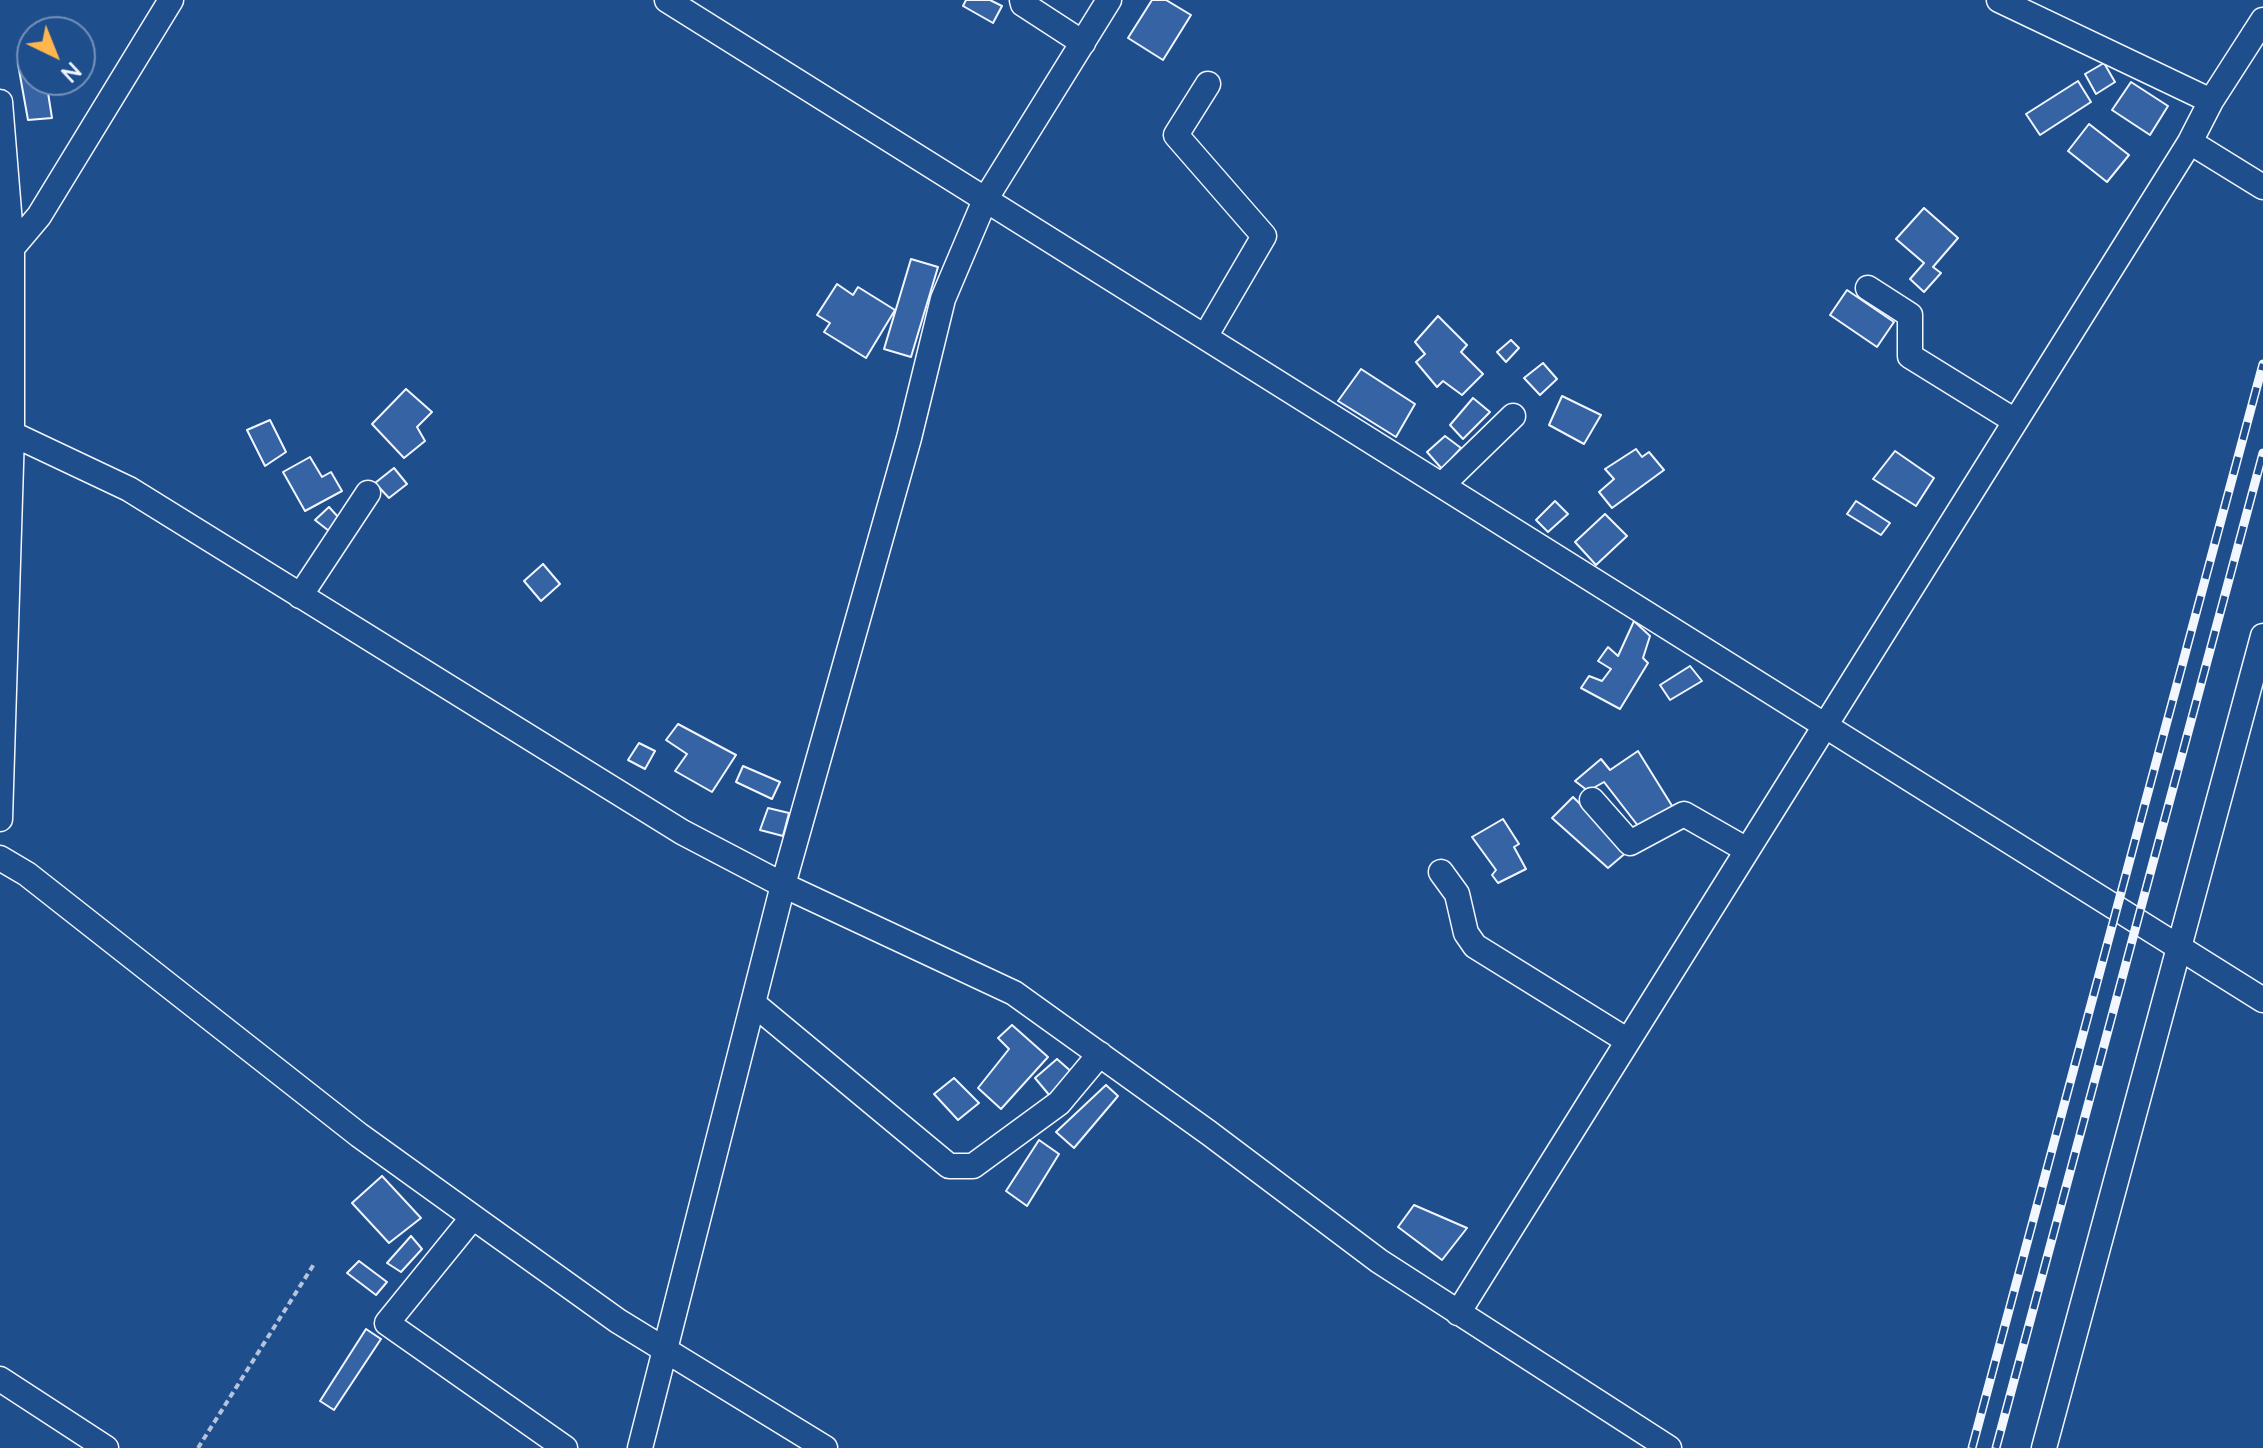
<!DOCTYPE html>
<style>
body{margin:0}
#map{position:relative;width:2263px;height:1448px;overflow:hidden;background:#1f4e8c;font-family:Lato,sans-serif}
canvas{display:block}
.north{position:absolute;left:16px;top:16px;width:80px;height:80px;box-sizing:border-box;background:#1f4e8c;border:2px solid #7391ba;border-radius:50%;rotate:137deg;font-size:22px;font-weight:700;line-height:32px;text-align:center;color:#f2f6ff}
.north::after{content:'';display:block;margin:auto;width:28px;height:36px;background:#ffb74d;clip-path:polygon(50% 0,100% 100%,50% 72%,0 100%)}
</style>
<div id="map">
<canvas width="2263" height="1448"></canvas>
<div class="north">N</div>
</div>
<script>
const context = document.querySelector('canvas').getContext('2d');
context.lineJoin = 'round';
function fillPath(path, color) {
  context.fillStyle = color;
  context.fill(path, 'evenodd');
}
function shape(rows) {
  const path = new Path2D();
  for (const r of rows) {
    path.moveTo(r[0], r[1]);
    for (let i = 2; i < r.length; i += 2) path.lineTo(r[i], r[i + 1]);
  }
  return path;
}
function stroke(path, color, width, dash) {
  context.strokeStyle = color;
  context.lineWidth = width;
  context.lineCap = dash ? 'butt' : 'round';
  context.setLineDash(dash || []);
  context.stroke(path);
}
const building = shape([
 [966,0,990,0,1002,6,993,23,963,6,966,0],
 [1152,0,1166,0,1191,15,1163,60,1128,38,1152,0],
 [32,63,32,80,46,80,52,118,28,120,18,64,32,63],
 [2104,63,2115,82,2096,94,2085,74,2104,63],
 [2078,81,2091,102,2040,135,2026,114,2078,81],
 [2131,82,2168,106,2150,135,2112,110,2131,82],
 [2089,124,2129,155,2107,182,2068,151,2089,124],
 [1924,208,1958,238,1933,267,1941,273,1924,292,1910,279,1924,263,1896,239,1924,208],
 [911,259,938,267,911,357,884,349,911,259],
 [837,284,853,295,858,287,895,310,866,358,824,332,830,323,817,315,837,284],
 [1847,290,1894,322,1877,347,1830,315,1847,290],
 [1438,316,1467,345,1461,352,1483,374,1462,395,1443,381,1437,387,1416,362,1425,354,1415,342,1438,316],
 [1511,340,1519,348,1506,362,1497,352,1511,340],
 [1543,363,1557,379,1540,395,1524,378,1543,363],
 [1361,369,1415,404,1396,437,1338,401,1361,369],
 [406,389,432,412,417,427,425,441,404,458,372,424,406,389],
 [1562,396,1601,415,1584,444,1549,425,1562,396],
 [1473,398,1490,412,1463,439,1450,425,1473,398],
 [270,420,286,452,265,466,247,430,270,420],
 [1445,436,1461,448,1442,469,1427,452,1445,436],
 [1636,449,1642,457,1649,452,1664,470,1612,508,1599,492,1614,479,1605,469,1636,449],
 [1895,451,1934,478,1916,506,1873,479,1895,451],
 [310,457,322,477,331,472,342,491,305,511,283,472,310,457],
 [394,468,407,484,389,498,375,483,394,468],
 [1555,501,1568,514,1548,532,1536,520,1555,501],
 [1856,501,1890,523,1881,535,1847,514,1856,501],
 [329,507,339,518,329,531,315,520,329,507],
 [1605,514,1627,536,1596,565,1575,542,1605,514],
 [543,564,560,584,541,601,524,581,543,564],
 [1634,621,1650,636,1643,658,1648,663,1620,709,1581,688,1589,676,1602,681,1611,669,1598,661,1608,647,1618,656,1634,621],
 [1690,666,1702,681,1670,700,1660,685,1690,666],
 [678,724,736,755,712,792,675,771,687,754,666,740,678,724],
 [639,743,655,751,645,769,628,760,639,743],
 [1638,751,1674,809,1642,831,1604,782,1588,791,1575,781,1601,759,1610,770,1638,751],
 [743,766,780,782,772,799,736,782,743,766],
 [1573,797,1628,851,1608,868,1552,818,1573,797],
 [768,808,789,813,783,836,760,830,768,808],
 [1503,819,1519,844,1514,847,1526,869,1498,883,1492,875,1496,870,1472,837,1503,819],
 [1012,1025,1048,1057,1001,1109,978,1088,1009,1049,998,1038,1012,1025],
 [1057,1059,1074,1074,1050,1096,1035,1078,1057,1059],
 [954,1078,979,1103,958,1120,934,1094,954,1078],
 [1106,1085,1118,1096,1074,1148,1056,1132,1106,1085],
 [1039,1140,1059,1154,1027,1206,1006,1191,1039,1140],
 [382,1176,421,1218,389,1243,352,1203,382,1176],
 [1414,1205,1467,1228,1442,1260,1398,1227,1414,1205],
 [411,1236,422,1249,401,1272,387,1263,411,1236],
 [359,1261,387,1282,376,1295,347,1273,359,1261],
 [366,1329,381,1339,334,1410,320,1401,366,1329]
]);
const path = shape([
 [198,1448,314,1264]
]);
const minor = shape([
 [667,0,2263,1000],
 [1022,0,1023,4,1083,43],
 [1999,0,2211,101],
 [0,102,12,248,12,433,0,819],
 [2190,142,2263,187],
 [12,248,39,216,171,0],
 [1868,288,1910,315,1910,356,2015,421],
 [1205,337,1264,236,1176,135,1208,84],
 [0,428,129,489,682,832,783,885,1014,993,1209,1133,1379,1261,1669,1448],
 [1442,485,1513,416],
 [300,596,368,493],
 [1592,800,1630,843,1684,814,1747,850],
 [0,858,27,874,359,1135,484,1225,618,1321,825,1448],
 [1441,872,1457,894,1466,933,1475,946,1628,1041],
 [754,1004,949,1166,973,1166,1059,1103,1100,1054],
 [473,1217,387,1323,565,1448],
 [1458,1313,2190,142,2211,101,2263,20],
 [0,1379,106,1448],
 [640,1448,783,885,909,438,943,299,985,200,1109,0],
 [2044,1448,2263,636]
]);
const rail = shape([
 [1972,1448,2263,364],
 [1996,1448,2263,453]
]);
fillPath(building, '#3563a3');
stroke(building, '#f2f6ff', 2);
stroke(minor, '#f2f6ff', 27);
stroke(path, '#b3c4dc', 4, [6, 4]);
stroke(minor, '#1f4e8c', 24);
stroke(rail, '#f2f6ff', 9);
stroke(rail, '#1f4e8c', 6, [18]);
</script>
